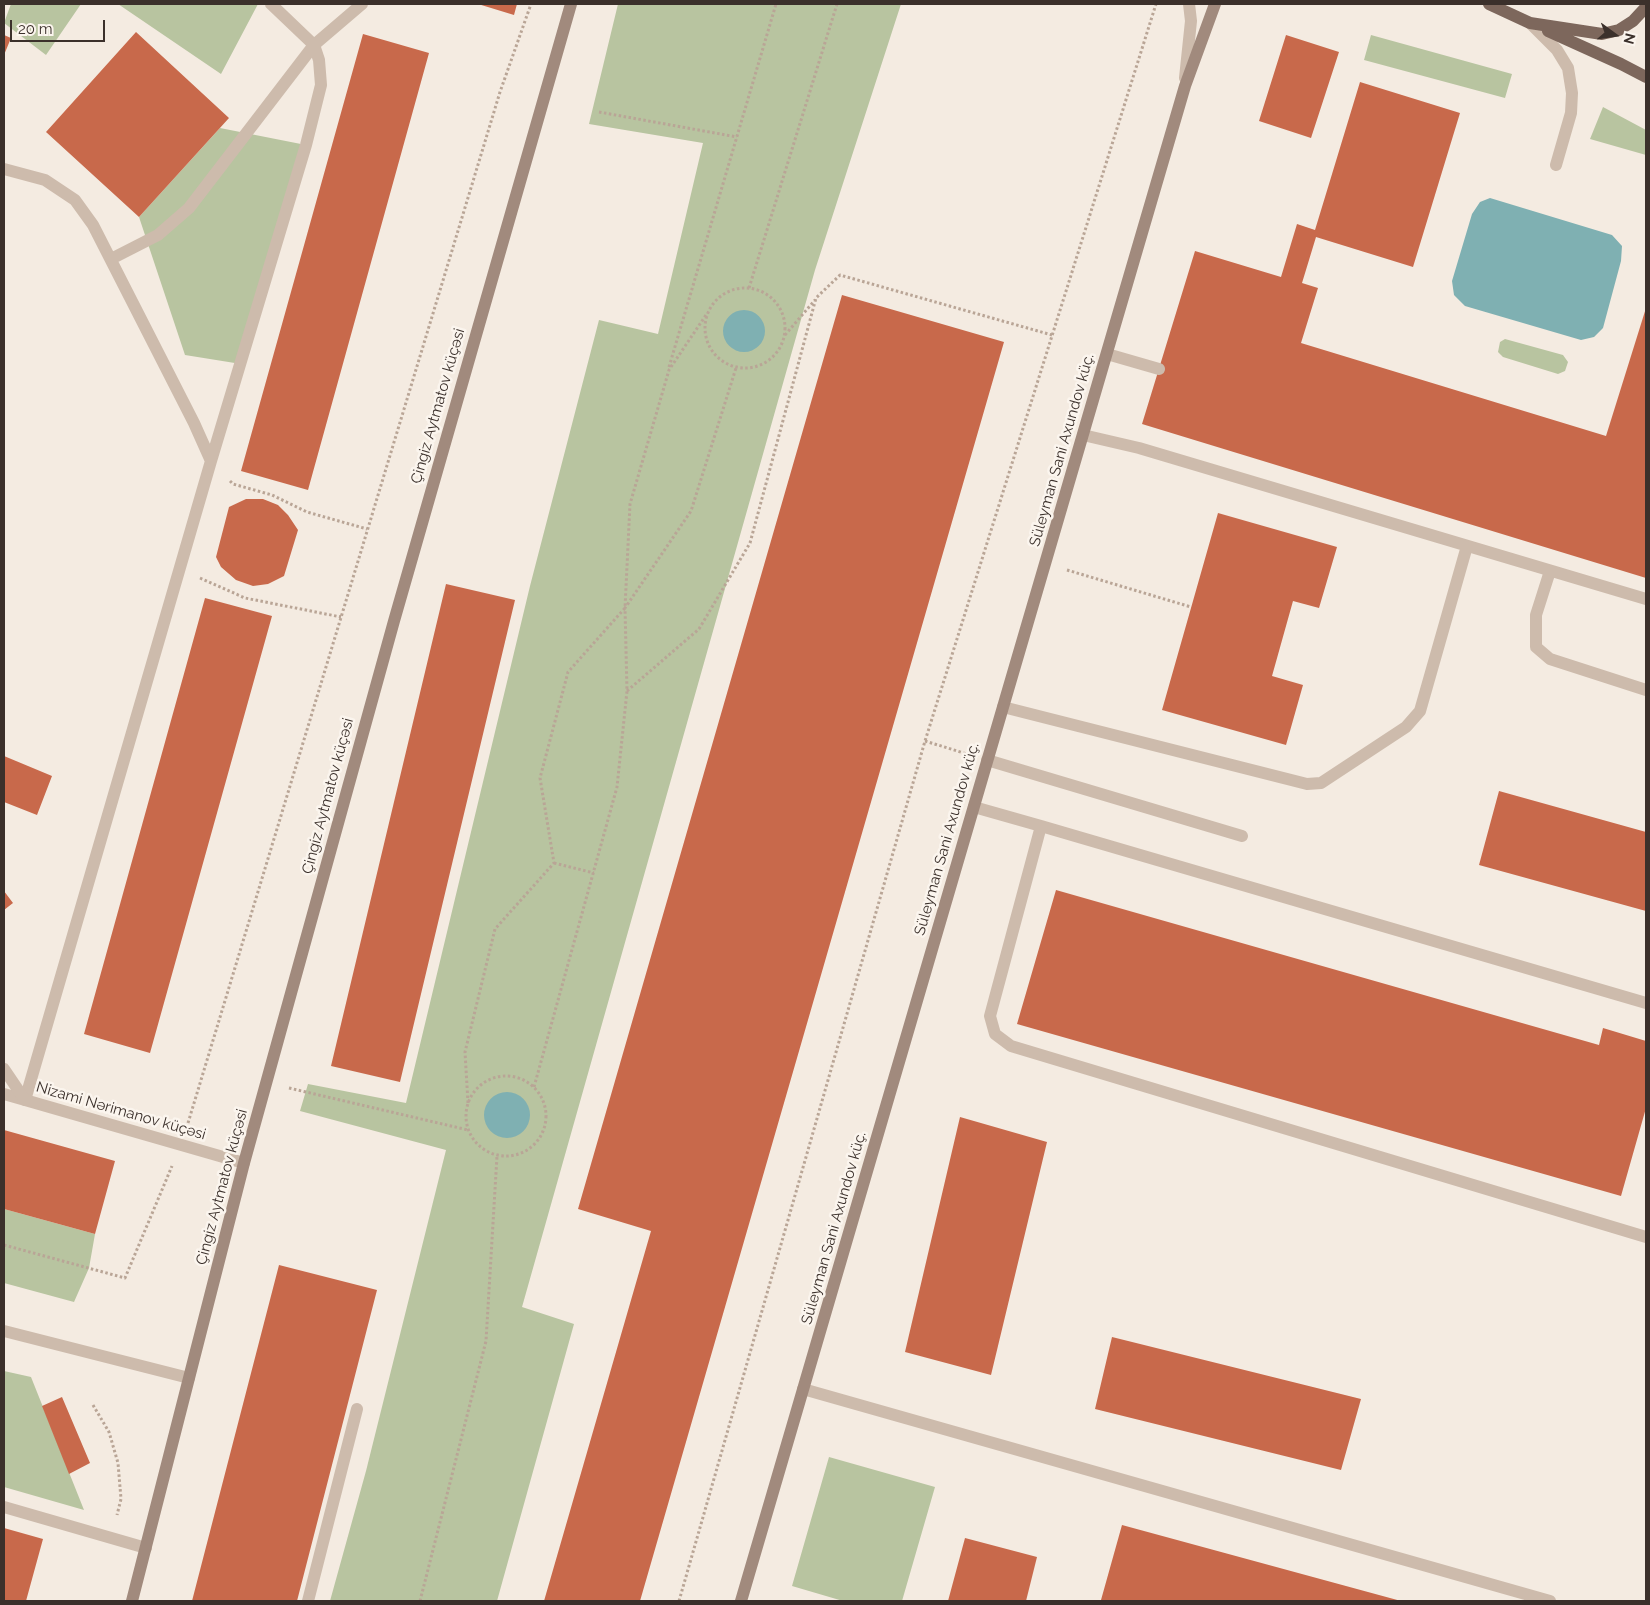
<!DOCTYPE html>
<meta charset="utf-8">
<style>
body{margin:0}
#map{position:relative;width:1650px;height:1605px;overflow:hidden;background:#f4ebe1;font-family:Raleway,sans-serif}
canvas{display:block}
.frame{position:absolute;inset:0;border:5px solid #3b302b;pointer-events:none}
.north{position:absolute;left:1590px;top:10px;width:50px;height:50px;-webkit-text-stroke:4px #fbf5ee;paint-order:stroke;rotate:104deg;font-size:14px;font-weight:700;line-height:20px;text-align:center;color:#3b302b}
.north::after{content:'';display:block;margin:auto;width:18px;height:22px;background:#3b302b;clip-path:polygon(50% 0,100% 100%,50% 72%,0 100%)}
.scale{position:absolute;left:10px;top:20px;width:95px;height:22px;box-sizing:border-box;border:2px solid #3b302b;border-top:0;padding-left:6px;font-size:15px;line-height:18px;white-space:nowrap;color:#3b302b;-webkit-text-stroke:4px #fbf5ee;paint-order:stroke}
</style>
<div id="map">
<canvas width="1650" height="1605"></canvas>
<div class="frame"></div>
<div class="north">N</div>
<div class="scale">20 m</div>
</div>
<script>
const context = document.querySelector('canvas').getContext('2d');
context.lineJoin = 'round';
function fillPath(path, color) {
  context.fillStyle = color;
  context.fill(path, 'evenodd');
}
function shape(rows) {
  const path = new Path2D();
  for (const r of rows) {
    if (r.length === 3) {
      path.moveTo(r[0] + r[2], r[1]);
      path.arc(r[0], r[1], r[2], 0, 2 * Math.PI);
      continue;
    }
    path.moveTo(r[0], r[1]);
    for (let i = 2; i < r.length; i += 2) path.lineTo(r[i], r[i + 1]);
  }
  return path;
}
function stroke(path, color, width, dash) {
  context.strokeStyle = color;
  context.lineWidth = width;
  context.lineCap = dash ? 'butt' : 'round';
  context.setLineDash(dash || []);
  context.stroke(path);
}
function drawText(font, color, halo, rows, align = 'center') {
  context.font = font + ' Raleway,sans-serif';
  context.lineWidth = 5;
  context.setLineDash([]);
  context.textBaseline = 'middle';
  context.strokeStyle = halo;
  context.fillStyle = color;
  for (const [text, x, y, turn = 0] of rows) {
    context.save();
    context.translate(x, y);
    context.rotate((+turn || 0) * Math.PI / 180);
    context.textAlign = isNaN(turn) ? turn : align;
    if (halo) context.strokeText(text, 0, 0);
    context.fillText(text, 0, 0);
    context.restore();
  }
}
const green = shape([
 [11,4,81,4,46,55,4,23],
 [118,4,258,4,221,74],
 [618,4,901,4,815,270,522,1307,574,1324,497,1601,330,1601,366,1471,446,1150,300,1111,308,1084,406,1103,530,586,599,320,658,334,703,143,589,124],
 [1371,35,1512,74,1505,98,1364,60],
 [1603,107,1646,130,1646,155,1590,139],
 [220,128,306,145,241,364,185,355,139,217],
 [1505,339,1563,355,1568,362,1565,371,1558,374,1503,357,1498,352,1500,342],
 [4,1209,95,1234,89,1268,74,1302,4,1283],
 [4,1371,31,1377,84,1510,4,1487],
 [829,1457,935,1487,902,1601,843,1601,792,1586]
]);
const water = shape([
 [1490,198,1612,235,1622,246,1621,261,1603,328,1594,337,1581,340,1465,306,1454,295,1452,281,1472,214,1480,202],
 [744,331,21],
 [507,1115,23]
]);
const building = shape([
 [478,4,517,4,514,15],
 [136,32,229,118,139,217,46,132],
 [363,34,429,53,308,490,241,471],
 [4,35,11,38,4,55],
 [1286,35,1339,52,1311,138,1259,121],
 [1360,82,1460,113,1413,267,1316,237,1302,283,1318,288,1301,343,1606,436,1646,308,1646,578,1142,424,1195,251,1281,277,1297,224,1315,230],
 [842,295,1004,342,640,1601,544,1601,651,1231,578,1209],
 [246,499,263,499,278,505,288,515,298,530,284,576,268,584,253,586,236,580,221,567,216,557,229,507],
 [1218,513,1337,547,1319,608,1293,601,1272,676,1303,685,1286,745,1162,710],
 [446,584,515,600,400,1082,331,1066],
 [205,598,272,616,150,1053,84,1034],
 [4,756,52,776,37,815,4,802],
 [1499,791,1646,832,1646,911,1479,865],
 [1056,890,1599,1045,1603,1028,1646,1041,1646,1108,1621,1196,1017,1024],
 [4,891,13,903,4,910],
 [960,1117,1047,1142,991,1375,905,1352],
 [4,1130,115,1161,95,1234,4,1209],
 [279,1265,377,1290,297,1601,192,1601],
 [1112,1337,1361,1399,1341,1470,1095,1409],
 [62,1397,90,1463,69,1474,42,1406],
 [1122,1525,1401,1601,1106,1601,1101,1600],
 [4,1528,43,1539,26,1601,4,1601],
 [965,1538,1037,1557,1026,1601,948,1601]
]);
const path = shape([
 [599,112,737,137],
 [745,328,40],
 [749,288,837,4],
 [785,335,815,300],
 [669,367,776,4],
 [230,481,233,484,272,495,307,512,367,529],
 [1067,570,1191,607],
 [200,578,245,598,341,617],
 [627,691,699,629,750,543,816,298,840,275,1052,335],
 [925,741,967,754],
 [554,863,594,873],
 [506,1116,40],
 [534,1087,617,787,627,691,625,608,691,511,736,368],
 [289,1088,468,1130],
 [468,1103,465,1052,495,929,554,863,540,778,568,672,625,608,630,504,669,370,706,315],
 [188,1123,500,92,531,4],
 [4,1245,125,1278,172,1166],
 [93,1405,109,1432,118,1463,121,1499,117,1515],
 [420,1601,486,1341,497,1156],
 [679,1601,925,741,1156,4]
]);
const service = shape([
 [1530,23,1557,50,1568,68,1572,93,1571,113,1556,165],
 [4,169,45,180,75,200,93,225,194,423,211,461],
 [111,259,158,235,189,208,314,45,362,4],
 [1107,354,1159,369],
 [1083,435,1139,448,1646,599],
 [1550,571,1536,615,1536,647,1550,659,1646,690],
 [1003,707,1307,784,1321,783,1406,727,1420,711,1467,546],
 [987,760,1242,836],
 [974,807,1041,826,990,1016,995,1034,1011,1046,1646,1237],
 [1041,826,1646,1003],
 [4,1094,25,1100,211,461,306,145,321,85,319,60,314,45,271,4],
 [4,1507,146,1548],
 [308,1601,357,1409]
]);
const minor = shape([
 [4,1069,25,1100,244,1163],
 [803,1389,1550,1601]
]);
const tertiary = shape([
 [1185,78,1191,21,1189,4],
 [4,1331,189,1378]
]);
const secondary = shape([
 [132,1601,244,1163,394,621,571,4],
 [741,1601,1185,86,1215,4]
]);
const primary = shape([
 [1489,4,1530,23,1602,34,1619,30,1633,21,1646,7],
 [1548,31,1621,64,1646,77]
]);
const streetNames = [
 ["Çingiz Aytmatov küçəsi",438,406,-74],
 ["Süleyman Sani Axundov küç.",1062,450,-74],
 ["Çingiz Aytmatov küçəsi",328,796,-75],
 ["Süleyman Sani Axundov küç.",947,839,-74],
 ["Nizami Nərimanov küçəsi",121,1111,16],
 ["Çingiz Aytmatov küçəsi",222,1187,-75],
 ["Süleyman Sani Axundov küç.",834,1228,-74]
];
fillPath(green, '#b8c4a0');
fillPath(water, '#7fb0b2');
fillPath(building, '#c8694b');
stroke(path, '#b9a596', 3, [2.5, 2.5]);
stroke(service, '#cdbbac', 12);
stroke(minor, '#cdbbac', 12);
stroke(tertiary, '#cdbbac', 12);
stroke(secondary, '#a18a7d', 12);
stroke(primary, '#7d675c', 12);
drawText('15px', '#3b302b', '#fbf5ee', streetNames);
</script>
